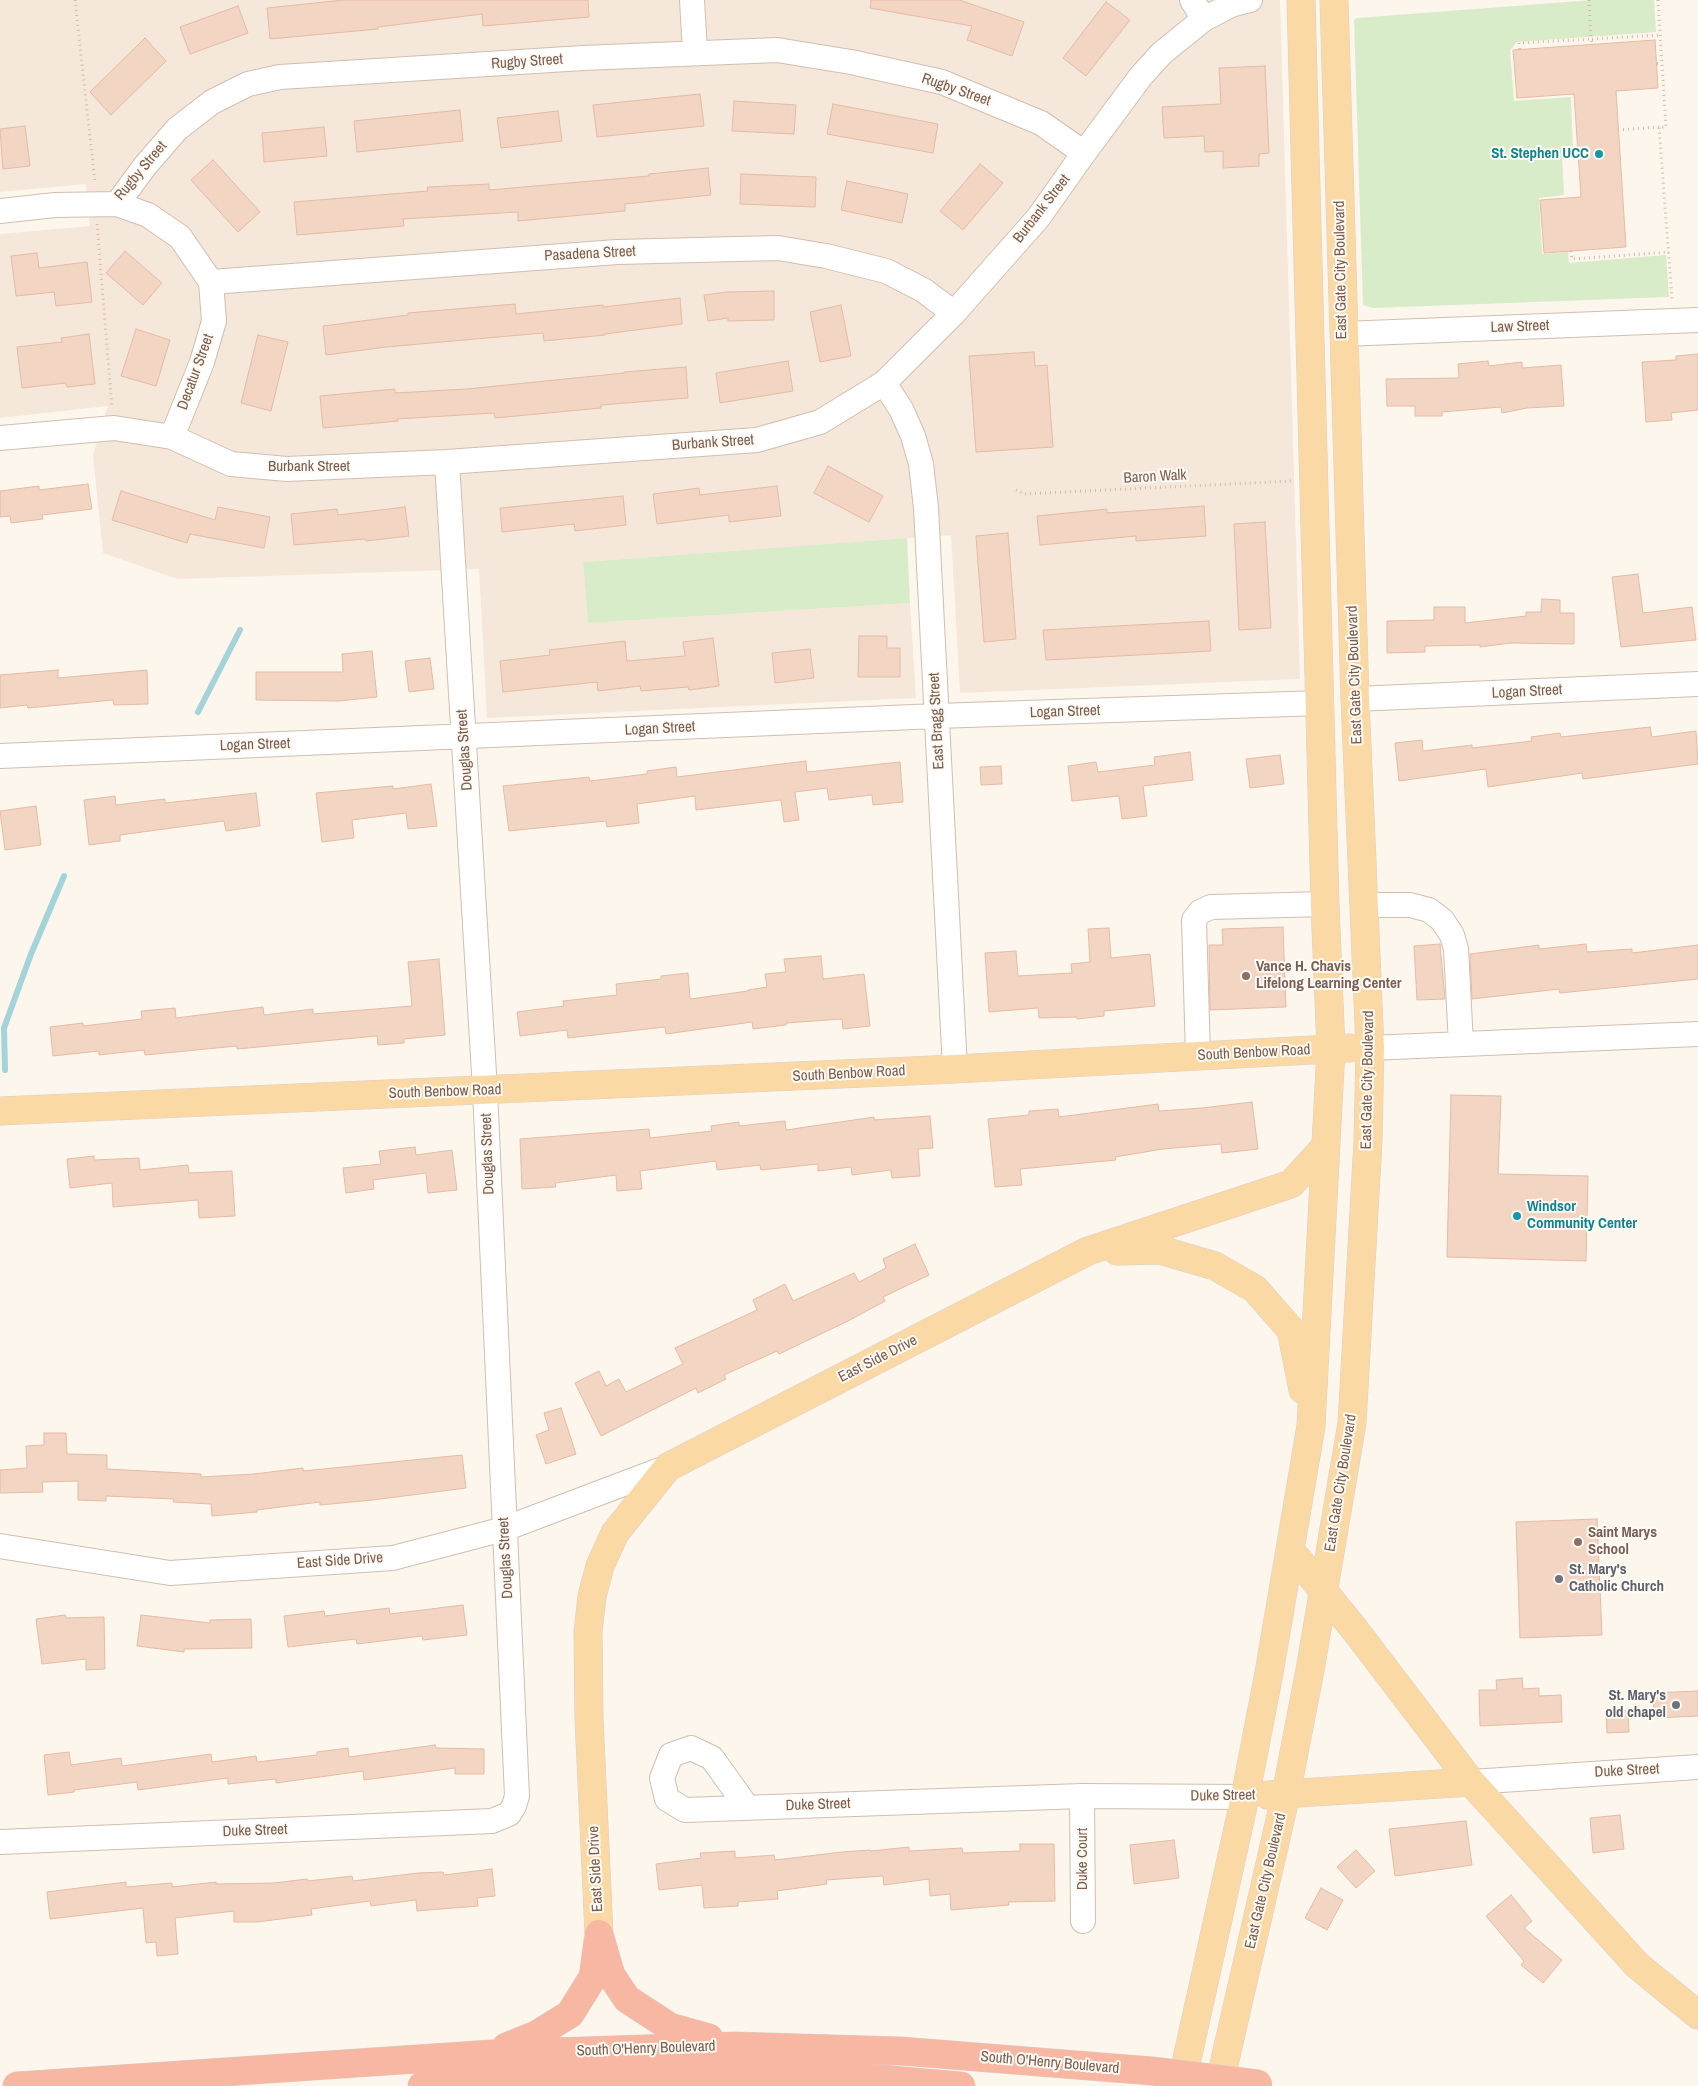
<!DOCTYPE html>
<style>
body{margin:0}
canvas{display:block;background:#fdf6ec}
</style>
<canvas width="1698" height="2086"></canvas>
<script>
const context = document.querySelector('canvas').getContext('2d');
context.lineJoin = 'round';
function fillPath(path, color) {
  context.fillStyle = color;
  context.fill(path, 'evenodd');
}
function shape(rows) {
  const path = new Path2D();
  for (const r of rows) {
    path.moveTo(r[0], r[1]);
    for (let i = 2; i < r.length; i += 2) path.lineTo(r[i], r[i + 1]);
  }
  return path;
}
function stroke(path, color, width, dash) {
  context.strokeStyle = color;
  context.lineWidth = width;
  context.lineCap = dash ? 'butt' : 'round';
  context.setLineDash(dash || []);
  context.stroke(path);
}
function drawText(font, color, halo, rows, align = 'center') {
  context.font = font + ' "Archivo Narrow",sans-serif';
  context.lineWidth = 4;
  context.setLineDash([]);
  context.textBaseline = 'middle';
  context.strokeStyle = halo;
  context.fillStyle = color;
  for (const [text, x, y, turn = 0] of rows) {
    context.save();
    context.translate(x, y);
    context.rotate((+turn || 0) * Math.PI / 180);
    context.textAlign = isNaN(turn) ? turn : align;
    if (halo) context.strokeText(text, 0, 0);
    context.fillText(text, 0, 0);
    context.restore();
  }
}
const residential = shape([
 [0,0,1280,0,1300,679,960,693,951,535,583,562,588,623,910,603,916,698,487,718,479,569,177,579,103,553,93,455,108,406,0,418,0,234,90,226,86,184,0,192]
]);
const green = shape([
 [1593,0,1654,0,1656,32,1517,42,1510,50,1514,101,1571,97,1573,151,1562,155,1564,195,1539,198,1542,254,1568,252,1569,263,1666,255,1669,297,1373,308,1363,305,1354,20,1357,18],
 [907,538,910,603,588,623,583,562]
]);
const stream = shape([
 [198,712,240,630],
 [5,1070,4,1028,31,954,64,876]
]);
const building = shape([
 [344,0,588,0,589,17,483,26,482,14,378,27,378,29,270,39,267,8,344,0],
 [871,0,959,0,1024,22,1012,56,967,40,972,26,870,8,871,0],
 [1106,2,1130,20,1086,76,1063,58,1106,2],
 [238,6,248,33,190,54,180,27,238,6],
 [145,38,166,61,111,115,90,92,145,38],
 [1655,40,1658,88,1616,91,1626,247,1544,253,1540,200,1581,197,1574,94,1517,98,1513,50,1655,40],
 [1265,66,1269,153,1259,154,1259,166,1223,168,1223,151,1205,152,1204,136,1164,138,1162,107,1221,104,1219,68,1265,66],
 [700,94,704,126,597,137,593,105,700,94],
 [734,101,796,105,794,134,732,131,734,101],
 [833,104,938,124,933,153,827,134,833,104],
 [460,110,463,141,357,152,354,121,460,110],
 [558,111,562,141,501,148,497,118,558,111],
 [25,126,30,166,3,169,0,129,25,126],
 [324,127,327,156,264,162,262,133,324,127],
 [213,160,260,212,238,232,191,180,213,160],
 [980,164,1003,183,963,230,940,211,980,164],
 [708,168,711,195,625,204,625,211,518,221,518,212,403,219,404,226,297,235,294,202,428,191,427,187,489,184,489,190,649,176,649,174,708,168],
 [741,174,816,177,815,207,740,204,741,174],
 [847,181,908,194,902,223,841,210,847,181],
 [125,251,162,283,143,305,106,273,125,251],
 [37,253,39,268,87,262,92,302,56,306,54,292,16,296,11,256,37,253],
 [774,291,774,320,728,321,728,318,708,321,704,295,727,292,774,291],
 [680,298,682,324,605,334,605,335,544,341,543,333,386,347,326,355,323,326,408,315,408,313,515,304,516,314,603,305,603,307,680,298],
 [841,305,851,356,820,362,810,312,841,305],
 [136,329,170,340,156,386,121,376,136,329],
 [89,334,95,384,67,387,66,383,22,388,17,347,62,342,61,338,89,334],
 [258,335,288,342,271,411,241,403,258,335],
 [1034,352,1035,366,1047,365,1053,447,976,452,969,356,1034,352],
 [1698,354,1698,410,1671,413,1672,420,1646,422,1642,362,1676,360,1676,356,1698,354],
 [788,361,793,391,720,403,716,373,788,361],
 [1488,361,1489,366,1522,362,1522,368,1561,365,1564,406,1527,408,1502,413,1501,407,1442,412,1442,416,1415,416,1415,406,1387,406,1386,379,1459,378,1458,364,1488,361],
 [686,367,688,398,601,405,601,408,495,418,494,413,397,419,398,421,323,428,320,396,395,389,395,393,467,389,624,373,624,372,686,367],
 [828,466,883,496,869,522,814,493,828,466],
 [88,484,92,509,42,515,43,519,11,523,10,516,0,517,0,491,39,486,39,490,88,484],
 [777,486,781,516,729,522,729,515,657,524,653,494,699,488,700,495,777,486],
 [121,491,215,520,218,507,270,517,264,548,190,534,187,543,112,520,121,491],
 [623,496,626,525,575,531,574,524,502,532,500,508,623,496],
 [1204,506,1206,536,1136,541,1136,536,1040,545,1037,516,1107,509,1107,513,1204,506],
 [405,507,409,536,366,541,365,539,294,545,291,514,337,509,338,515,405,507],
 [1265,522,1271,628,1239,630,1234,524,1265,522],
 [1008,533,1016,639,984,642,976,536,1008,533],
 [1638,574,1643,613,1692,607,1696,640,1621,647,1612,577,1638,574],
 [1542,599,1560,600,1560,613,1574,613,1574,644,1511,643,1480,647,1480,645,1425,646,1425,652,1387,653,1387,621,1434,620,1434,607,1465,607,1465,623,1526,616,1526,612,1541,612,1542,599],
 [1209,621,1211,651,1046,660,1043,630,1209,621],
 [859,636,887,636,887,648,900,648,900,677,858,677,859,636],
 [713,638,719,686,689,690,688,687,641,691,640,686,598,691,597,682,503,692,500,661,550,655,549,650,625,641,627,661,685,656,683,642,713,638],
 [810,649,814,678,775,683,772,653,810,649],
 [372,651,377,697,339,701,256,700,256,672,343,672,342,654,372,651],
 [430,658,434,689,409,692,405,661,430,658],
 [58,670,58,678,147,670,148,704,114,705,113,700,28,708,27,705,0,708,0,675,58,670],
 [1650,727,1652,737,1696,731,1698,764,1583,779,1582,773,1488,787,1486,769,1399,781,1395,743,1422,740,1423,751,1472,745,1472,748,1532,741,1531,737,1560,733,1561,737,1650,727],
 [1190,752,1193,780,1143,786,1147,816,1122,819,1119,796,1072,801,1068,766,1096,762,1098,772,1155,765,1154,757,1190,752],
 [1280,755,1284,784,1250,788,1246,759,1280,755],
 [806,761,807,772,900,762,903,802,873,805,872,795,829,800,827,788,795,792,799,820,784,822,781,800,696,810,695,796,637,804,639,823,607,827,606,821,509,831,503,786,589,777,590,781,647,774,647,771,676,767,677,777,806,761],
 [1001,766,1002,784,981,785,980,767,1001,766],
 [431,784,437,826,408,829,406,813,352,820,354,838,322,842,316,793,393,786,393,789,431,784],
 [256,793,260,826,226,831,224,821,120,835,120,841,89,845,84,800,115,796,116,805,165,799,165,803,256,793],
 [36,806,41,845,5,850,0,811,36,806],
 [1283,927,1286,1007,1210,1010,1209,945,1223,945,1222,929,1283,927],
 [1109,928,1111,958,1150,954,1155,1006,1104,1011,1104,1016,1077,1019,1077,1017,1039,1018,1038,1008,989,1012,985,953,1016,951,1018,976,1072,973,1071,964,1090,962,1088,929,1109,928],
 [1440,944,1445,999,1417,1000,1414,946,1440,944],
 [1586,944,1587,952,1632,949,1632,953,1698,945,1698,979,1560,993,1559,989,1472,999,1470,954,1539,945,1539,949,1586,944],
 [821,956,823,979,864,974,870,1026,843,1029,842,1019,786,1023,786,1025,753,1029,752,1022,666,1034,665,1027,568,1038,567,1030,520,1036,517,1012,564,1006,563,1001,617,995,616,984,661,979,661,976,688,973,690,999,748,991,748,990,767,987,765,974,786,972,784,959,821,956],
 [439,959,445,1035,404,1039,404,1043,378,1045,377,1036,237,1049,237,1046,145,1055,144,1050,99,1055,99,1051,53,1056,50,1027,83,1023,83,1026,142,1019,141,1011,175,1008,176,1018,263,1007,264,1015,313,1009,313,1014,412,1006,408,962,439,959],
 [1451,1095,1501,1096,1498,1174,1588,1176,1586,1261,1447,1257,1451,1095],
 [1252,1102,1258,1149,1222,1153,1221,1144,1163,1149,1115,1157,1116,1160,1020,1169,1022,1185,995,1187,988,1119,1029,1115,1029,1111,1058,1109,1059,1117,1158,1104,1159,1111,1202,1108,1252,1102],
 [930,1116,933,1148,918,1149,920,1176,892,1178,891,1170,852,1175,851,1167,818,1171,818,1164,761,1170,760,1165,717,1170,716,1161,640,1171,642,1189,617,1191,616,1175,555,1183,556,1187,522,1189,520,1139,649,1129,650,1138,712,1131,711,1126,739,1122,739,1126,785,1121,786,1130,874,1117,874,1120,930,1116],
 [415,1147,416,1155,452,1150,457,1190,428,1193,426,1173,373,1180,374,1189,346,1193,343,1168,381,1164,379,1151,415,1147],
 [94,1156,94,1160,139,1158,140,1170,188,1165,189,1173,232,1171,235,1216,199,1218,198,1200,113,1207,112,1183,70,1188,67,1159,94,1156],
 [915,1244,929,1275,883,1297,885,1301,848,1321,779,1354,777,1351,724,1375,726,1379,698,1393,696,1388,601,1436,575,1383,599,1371,606,1386,619,1379,626,1392,683,1364,675,1348,757,1310,753,1300,785,1284,793,1301,854,1273,859,1282,886,1268,883,1259,915,1244],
 [561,1408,576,1454,546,1464,536,1435,549,1430,544,1413,561,1408],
 [44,1433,66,1433,67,1454,107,1455,107,1469,201,1474,201,1477,254,1474,303,1468,303,1471,462,1455,466,1488,373,1500,320,1505,320,1502,257,1510,257,1512,212,1516,211,1504,173,1502,174,1499,106,1496,106,1501,78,1500,78,1481,42,1482,43,1492,0,1493,0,1470,27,1468,26,1446,44,1445,44,1433],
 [1597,1519,1602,1635,1520,1638,1516,1522,1597,1519],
 [463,1605,467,1635,423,1640,422,1636,357,1644,356,1639,288,1647,284,1616,324,1611,325,1616,389,1608,390,1614,463,1605],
 [65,1615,66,1618,104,1617,105,1669,86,1670,86,1659,42,1664,36,1619,65,1615],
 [141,1615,210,1623,210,1620,251,1619,252,1648,184,1649,184,1652,137,1646,141,1615],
 [1522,1678,1523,1689,1539,1688,1539,1696,1561,1695,1562,1722,1480,1726,1479,1690,1497,1690,1496,1680,1522,1678],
 [1698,1691,1698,1716,1654,1718,1653,1693,1698,1691],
 [1628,1710,1629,1732,1607,1733,1606,1712,1628,1710],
 [435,1745,436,1748,484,1749,484,1774,455,1774,455,1768,364,1780,363,1771,276,1783,276,1779,228,1784,228,1778,138,1790,137,1782,74,1790,74,1792,48,1795,44,1755,69,1752,71,1765,121,1758,122,1766,211,1754,212,1762,256,1756,257,1762,317,1755,317,1752,348,1748,349,1757,435,1745],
 [1620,1815,1624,1849,1593,1853,1590,1818,1620,1815],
 [1466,1821,1472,1865,1395,1876,1389,1829,1466,1821],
 [1174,1840,1179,1878,1134,1884,1130,1845,1174,1840],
 [1020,1844,1054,1844,1055,1901,1008,1902,1009,1905,951,1910,950,1894,930,1896,929,1879,884,1885,883,1876,826,1880,827,1884,777,1891,778,1899,738,1902,738,1906,704,1908,702,1885,659,1890,656,1864,701,1858,700,1853,735,1851,735,1858,774,1855,775,1860,842,1852,870,1850,871,1851,909,1847,909,1851,962,1848,963,1853,1020,1851,1020,1844],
 [1356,1850,1375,1871,1356,1888,1337,1867,1356,1850],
 [492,1869,495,1896,477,1898,478,1906,417,1911,416,1900,371,1906,370,1901,311,1909,312,1915,257,1922,234,1922,234,1911,175,1918,178,1954,157,1956,156,1942,146,1943,143,1908,50,1919,47,1892,126,1882,126,1887,172,1883,172,1887,216,1882,216,1884,274,1883,307,1879,308,1881,352,1876,353,1881,418,1873,443,1872,444,1875,492,1869],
 [1321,1888,1343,1900,1327,1930,1305,1918,1321,1888],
 [1511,1895,1532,1921,1524,1928,1562,1960,1543,1983,1521,1965,1524,1961,1486,1916,1511,1895]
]);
const path = shape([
 [75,0,95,183],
 [1589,0,1591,39,1660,35],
 [1658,0,1666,127,1659,127,1672,299],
 [1520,49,1519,43,1591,39,1592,44],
 [1657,64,1662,64],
 [1618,130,1659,127],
 [97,224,112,408],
 [1571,251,1572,259,1669,252],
 [1016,490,1024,494,1291,481]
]);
const minor = shape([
 [692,0,695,52],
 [1192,0,1204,19],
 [117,204,148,215,180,237,211,282,214,321,202,362,172,437],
 [0,211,55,205,117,204,145,166,177,129,212,102,248,84,280,77,583,58,777,50,851,62,942,82,1041,123,1084,153],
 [211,282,617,252,778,248,826,256,886,271,923,290,954,313],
 [1343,334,1698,320],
 [884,383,901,409,913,436,921,464,926,508,955,1069],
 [0,438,114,428,172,437,231,464,287,469,447,462,757,440,820,422,884,383,954,313,1038,218,1084,153,1141,76,1162,53,1204,19,1231,5,1250,0],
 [1355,699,1698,684],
 [0,756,937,716,1320,703],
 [1365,905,1410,905,1429,910,1442,920,1452,935,1456,949,1461,1044],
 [1370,1048,1698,1034],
 [1198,1055,1194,920,1200,912,1211,907,1325,904],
 [0,1546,170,1573,393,1558,504,1529,668,1467],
 [1471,1782,1698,1767],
 [1082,1796,1083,1921],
 [747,1807,712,1758,691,1748,671,1755,662,1778,667,1799,685,1810,1082,1796,1245,1797],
 [0,1842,492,1821,509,1814,514,1806,517,1796,485,1090,447,462]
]);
const major = shape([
 [0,1111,955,1069,1349,1048],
 [1117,1251,1160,1250,1215,1266,1255,1289,1291,1330,1303,1390],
 [1291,1551,1355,1630,1471,1782,1637,1965,1698,2015],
 [1268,1795,1471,1782],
 [599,1934,589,1718,588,1632,592,1596,600,1566,615,1533,668,1467,1088,1251,1291,1184,1326,1146],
 [1181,2086,1245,1797,1269,1673,1311,1426,1331,1049,1325,904,1301,0],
 [1219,2086,1286,1794,1310,1670,1352,1423,1368,1141,1370,1048,1355,699,1334,0]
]);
const highway = shape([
 [599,1934,611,1975,627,1999,670,2027,709,2038],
 [506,2047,536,2035,570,2014,593,1977,598,1941],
 [17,2086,491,2054,734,2046,901,2051,1152,2071],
 [422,2086,487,2080,725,2073,846,2076,961,2086]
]);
const highwayBridge = shape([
 [1152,2071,1258,2084]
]);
const markers = [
 [1599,154,5,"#0f9aa8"],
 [1246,976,5,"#8d6e63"],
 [1517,1216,5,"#0f9aa8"],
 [1578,1542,5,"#8d6e63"],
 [1559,1579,5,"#6b7280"],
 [1676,1705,5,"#6b7280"]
];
const streetNames = [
 ["Rugby Street",527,62,-4],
 ["Rugby Street",956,90,19],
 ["Rugby Street",141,171,-50],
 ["Burbank Street",1042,209,-52],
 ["Pasadena Street",590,254,-3],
 ["East Gate City Boulevard",1341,270,-91],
 ["Law Street",1520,327,-2],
 ["Decatur Street",196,372,-70],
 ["Burbank Street",713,443,-4],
 ["Burbank Street",309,467],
 ["Baron Walk",1155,477,-3],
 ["East Gate City Boulevard",1355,675,-92],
 ["Logan Street",1527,692,-3],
 ["Logan Street",1065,712,-2],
 ["East Bragg Street",937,721,-93],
 ["Logan Street",660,729,-3],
 ["Logan Street",255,745,-2],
 ["Douglas Street",465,750,-94],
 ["South Benbow Road",1254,1053,-3],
 ["South Benbow Road",849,1074,-3],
 ["East Gate City Boulevard",1368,1080,-89],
 ["South Benbow Road",445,1092,-2],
 ["Douglas Street",488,1154,-92],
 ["East Side Drive",878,1359,-27],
 ["East Gate City Boulevard",1341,1483,-81],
 ["Douglas Street",506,1558,-93],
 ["East Side Drive",340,1561,-4],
 ["Duke Street",1627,1771,-3],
 ["Duke Street",1223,1796,-1],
 ["Duke Street",818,1805,-2],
 ["Duke Street",255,1831,-2],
 ["Duke Court",1083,1859,-90],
 ["East Side Drive",596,1869,-93],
 ["East Gate City Boulevard",1266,1881,-77],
 ["South O'Henry Boulevard",646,2049,-2],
 ["South O'Henry Boulevard",1050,2063,5]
];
const cultureNames = [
 ["St. Stephen UCC",1589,154],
 ["Windsor",1527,1207,"left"],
 ["Community Center",1527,1224,"left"]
];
const educationNames = [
 ["Vance H. Chavis",1256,967],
 ["Lifelong Learning Center",1256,984],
 ["Saint Marys",1588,1533],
 ["School",1588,1550]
];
const worshipNames = [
 ["St. Mary's",1569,1570],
 ["Catholic Church",1569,1587],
 ["St. Mary's",1666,1696,"right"],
 ["old chapel",1666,1713,"right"]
];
fillPath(residential, '#f5e8da');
fillPath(green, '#d8ecc9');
stroke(stream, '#a5d3da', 6);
fillPath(building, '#f3d5c3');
stroke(building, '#e6bba3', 1);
stroke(minor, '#d1beb0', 26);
stroke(major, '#dad1cd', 29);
stroke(highway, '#dad1cd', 29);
stroke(path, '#d9b8a5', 3, [1, 4]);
stroke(minor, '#fff', 24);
stroke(major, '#fbd9a5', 28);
stroke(highway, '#f7b7a3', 28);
stroke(highwayBridge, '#dad1cd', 29, []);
stroke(highwayBridge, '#f7b7a3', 28);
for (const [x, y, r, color] of markers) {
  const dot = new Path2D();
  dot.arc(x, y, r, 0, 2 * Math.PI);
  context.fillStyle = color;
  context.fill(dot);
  stroke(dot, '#fffaf3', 2);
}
drawText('15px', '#7a5c4d', '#fffaf3', streetNames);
drawText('bold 15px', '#0d838f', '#fffaf3', cultureNames, 'right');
drawText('bold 15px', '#785e54', '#fffaf3', educationNames, 'left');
drawText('bold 15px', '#5b616d', '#fffaf3', worshipNames, 'left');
</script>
